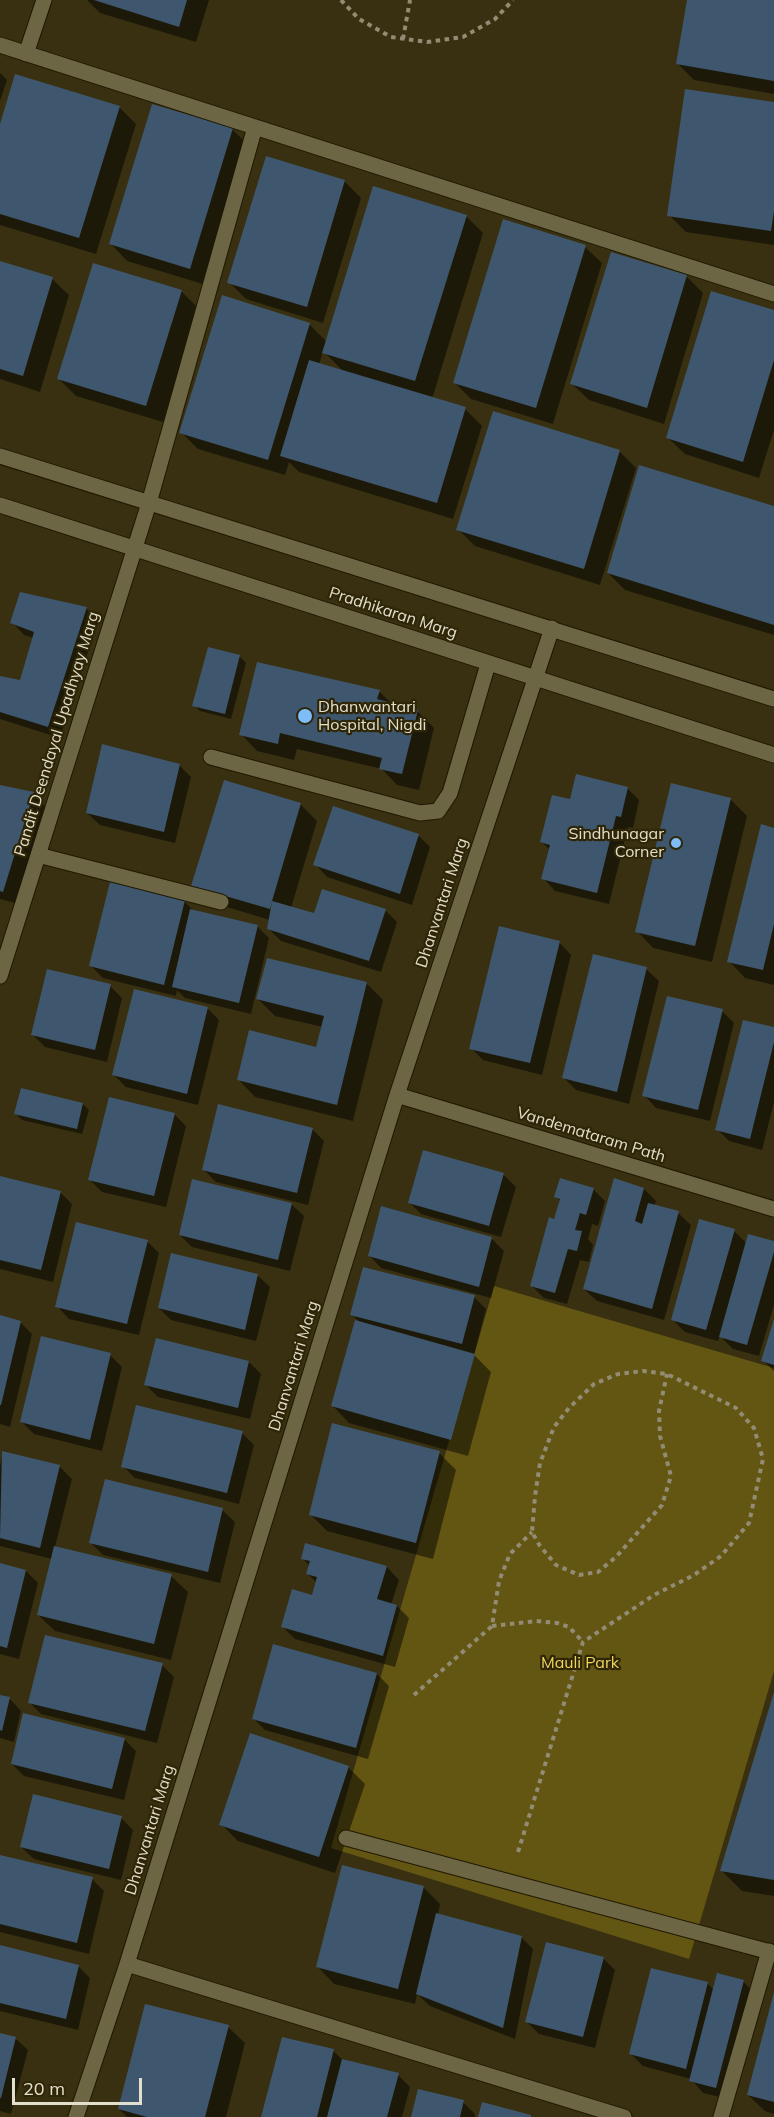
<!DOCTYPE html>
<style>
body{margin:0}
#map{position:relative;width:774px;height:2117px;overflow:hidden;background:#383010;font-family:Mulish,sans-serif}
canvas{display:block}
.scale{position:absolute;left:12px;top:2078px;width:130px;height:27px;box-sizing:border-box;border:3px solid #e3dfcd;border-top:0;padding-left:8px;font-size:18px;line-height:21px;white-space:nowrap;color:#e3dfcd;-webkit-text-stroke:4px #2e2606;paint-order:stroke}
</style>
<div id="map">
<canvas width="774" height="2117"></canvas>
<div class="scale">20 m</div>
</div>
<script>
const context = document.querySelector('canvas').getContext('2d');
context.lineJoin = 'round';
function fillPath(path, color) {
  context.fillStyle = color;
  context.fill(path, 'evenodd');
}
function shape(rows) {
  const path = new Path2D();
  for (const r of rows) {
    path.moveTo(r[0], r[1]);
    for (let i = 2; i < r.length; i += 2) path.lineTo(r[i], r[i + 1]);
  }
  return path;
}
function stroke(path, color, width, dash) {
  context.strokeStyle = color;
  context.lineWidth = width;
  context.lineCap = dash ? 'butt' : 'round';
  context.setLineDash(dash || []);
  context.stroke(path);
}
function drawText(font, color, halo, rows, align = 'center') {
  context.font = font + ' Mulish,sans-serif';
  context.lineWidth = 4.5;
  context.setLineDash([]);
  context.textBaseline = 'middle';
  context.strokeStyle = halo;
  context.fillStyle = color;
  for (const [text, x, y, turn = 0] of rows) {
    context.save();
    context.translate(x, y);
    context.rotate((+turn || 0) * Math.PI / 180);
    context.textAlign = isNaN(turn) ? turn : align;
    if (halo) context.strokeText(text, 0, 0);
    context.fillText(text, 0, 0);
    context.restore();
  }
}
const green = shape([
 [494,1286,774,1368,774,1671,689,1959,331,1848]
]);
const shadow = shape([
 [87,0,209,0,196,42,100,13],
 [689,0,774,0,774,94,694,80,678,64],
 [0,73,7,80,0,101],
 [774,104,774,245,686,232,669,215],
 [119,107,136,124,96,254,0,225,0,129],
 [232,129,249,146,206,285,127,261,111,244],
 [344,181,361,198,323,323,246,299,229,282],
 [466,216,483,233,432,399,465,409,482,426,453,519,299,472,289,462,285,475,198,449,181,432,309,324,327,342],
 [323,351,344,372,319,365],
 [585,247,602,263,553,424,471,399,454,382],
 [612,254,687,277,703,293,664,424,589,400,572,384],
 [0,263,52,279,69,295,40,392,0,379],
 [181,291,198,308,163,422,76,396,59,379],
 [774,311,774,430,759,478,685,454,668,438],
 [619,451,636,468,600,585,475,546,458,529],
 [774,508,774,635,625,590,608,573],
 [86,608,98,621,60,738,0,719,0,678,21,682,34,638,24,635,12,622],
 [209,649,240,657,246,663,231,719,200,711,194,705],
 [379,691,393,705,417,711,434,728,419,790,397,785,382,769,297,749,294,760,257,751,241,734],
 [179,765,191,777,175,843,100,825,87,813],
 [672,785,731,800,747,816,712,962,653,948,637,931],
 [0,787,33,794,45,806,15,903,0,899],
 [627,788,639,800,633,828,628,827,609,904,555,891,543,878,550,850,542,842,571,801],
 [300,804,317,821,291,908,315,915,385,910,397,922,381,972,281,941,269,929,270,920,210,902,193,885],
 [774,829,774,985,745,978,729,961],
 [418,835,430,847,412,905,327,877,315,864],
 [184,901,194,911,257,926,269,938,251,1014,185,998,177,990,176,996,103,978,91,966],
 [559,942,571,955,542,1075,483,1060,471,1048],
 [646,969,659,981,629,1104,576,1090,564,1078],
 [366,983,383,1000,353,1121,255,1097,239,1080,317,1048,323,1027,275,1016,258,999],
 [110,986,122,998,107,1062,45,1047,33,1035],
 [207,1008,219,1020,198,1105,126,1087,114,1075],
 [722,1011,734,1023,710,1121,656,1108,644,1095],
 [774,1028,774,1102,762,1150,729,1141,717,1129],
 [83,1104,89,1110,82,1134,22,1120,16,1114],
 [174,1114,186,1126,166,1207,102,1192,90,1180],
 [312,1129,324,1141,308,1205,216,1182,204,1170],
 [503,1174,516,1187,501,1237,421,1214,409,1202],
 [0,1177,60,1192,72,1204,53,1282,0,1269],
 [593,1189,605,1201,598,1226,592,1224,588,1239,593,1245,589,1262,580,1260,567,1304,544,1298,531,1285,561,1202,556,1197],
 [644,1189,656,1201,654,1206,678,1213,691,1225,664,1320,597,1301,584,1289],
 [291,1204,304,1216,290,1271,192,1247,180,1235],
 [734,1231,747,1244,774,1243,774,1305,759,1356,733,1349,720,1336,718,1341,685,1332,673,1320],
 [491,1238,504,1251,491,1298,381,1268,369,1255],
 [147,1241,159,1253,139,1335,69,1319,57,1306],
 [257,1275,270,1287,256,1341,171,1320,159,1308],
 [474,1297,486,1309,474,1355,491,1372,468,1456,349,1423,333,1406,362,1324,352,1315],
 [0,1317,20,1322,32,1334,10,1427,0,1424],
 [774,1323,774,1371,763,1360],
 [110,1355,122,1367,102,1451,34,1434,22,1422],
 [249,1362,261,1374,250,1419,158,1397,146,1385],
 [242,1433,254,1445,239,1504,135,1478,123,1466],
 [3,1452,60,1467,72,1479,55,1547,171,1576,188,1592,171,1660,55,1631,38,1615,52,1559,0,1546,0,1466],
 [439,1453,456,1470,433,1559,327,1531,310,1514],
 [222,1510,235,1522,220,1583,103,1555,91,1543],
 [302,1558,387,1567,399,1580,391,1605,397,1606,409,1618,395,1667,295,1639,283,1627,313,1597,317,1583,308,1574,310,1566],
 [0,1565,26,1571,38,1583,19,1659,0,1654],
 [274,1645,377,1674,389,1686,368,1759,265,1730,253,1718],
 [162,1665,174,1677,157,1743,41,1714,29,1702],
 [774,1695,774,1896,742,1891,722,1871],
 [0,1696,9,1698,21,1711,14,1742,0,1738],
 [124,1739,136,1751,124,1800,24,1776,12,1764],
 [348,1767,365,1784,335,1873,238,1841,221,1824],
 [121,1818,133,1830,121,1880,34,1859,21,1847],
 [0,1856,92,1879,104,1891,89,1954,0,1932],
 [343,1867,424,1888,440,1904,438,1915,521,1937,533,1949,515,2039,430,2006,417,1994,415,2004,334,1984,318,1967],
 [0,1947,78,1966,90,1978,78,2030,0,2011],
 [603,1958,615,1970,595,2048,539,2034,527,2022],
 [652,1969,708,1984,714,1990,743,1981,755,1994,728,2099,703,2093,691,2079,643,2066,631,2054],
 [774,1995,774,2114,765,2111,748,2095],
 [228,2027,245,2043,226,2117,127,2117,119,2109],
 [0,2035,15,2038,28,2050,11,2114,0,2111],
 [333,2051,343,2060,398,2075,410,2087,402,2117,263,2117],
 [463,2102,475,2114,475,2117,412,2117]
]);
const building = shape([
 [94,0,187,0,179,27],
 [687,0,774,0,774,81,676,64],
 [15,74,120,106,79,238,0,214,0,124],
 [685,89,774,102,774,211,771,231,667,216],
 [152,104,233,128,190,269,109,244],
 [266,156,345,180,307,307,227,283],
 [373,186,467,215,415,381,322,353],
 [503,219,586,245,536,408,453,383],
 [611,252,687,275,647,408,570,384],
 [0,261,53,277,23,376,0,369],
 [93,263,182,290,146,406,57,379],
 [711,291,774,310,774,360,743,462,666,438],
 [222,295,310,323,268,460,179,433],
 [309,360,466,407,437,503,280,456],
 [493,411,620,450,584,569,456,530],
 [639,465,774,506,774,625,607,573],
 [20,592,87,607,48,727,0,712,0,676,20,680,34,632,10,623],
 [208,647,240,655,225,714,192,706],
 [257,662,380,690,377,699,418,710,402,774,379,769,382,758,280,733,278,744,239,735],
 [102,744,180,764,164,832,86,813],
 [576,774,628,787,621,817,616,816,597,893,541,879,550,845,540,842,552,795,570,799],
 [224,780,301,803,272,901,314,913,322,889,386,909,369,961,267,929,272,901,270,909,191,886],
 [671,783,731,798,695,946,635,932],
 [0,785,34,792,3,892,0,891],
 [333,806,419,834,400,894,313,865],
 [761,824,774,828,774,924,763,970,727,962],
 [110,882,185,900,164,985,89,966],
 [190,909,258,925,239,1003,172,987],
 [499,926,560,941,530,1063,469,1049],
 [593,954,647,967,617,1092,562,1078],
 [267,958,367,982,337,1105,237,1080,249,1030,316,1047,324,1016,256,999],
 [47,969,111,984,95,1050,31,1035],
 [134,989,208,1007,187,1094,112,1075],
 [667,996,723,1009,698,1110,642,1096],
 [743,1020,774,1027,774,1042,750,1139,715,1130],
 [21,1088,83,1103,77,1129,14,1114],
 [109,1097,175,1113,154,1196,88,1180],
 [218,1104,313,1128,297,1193,202,1170],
 [423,1150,504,1173,489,1226,408,1203],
 [0,1176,61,1191,41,1270,0,1260],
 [560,1178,594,1188,586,1215,580,1213,575,1230,582,1231,577,1251,568,1249,555,1293,530,1286,549,1217,554,1219,560,1199,554,1197],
 [614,1178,644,1188,635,1221,642,1224,648,1203,679,1211,652,1309,583,1289],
 [192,1179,292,1203,278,1260,179,1235],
 [381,1206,492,1237,479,1287,368,1256],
 [699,1219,735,1229,706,1330,671,1320],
 [76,1222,148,1240,127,1324,55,1307],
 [748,1234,774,1241,774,1252,747,1345,719,1337],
 [171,1253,258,1274,245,1330,158,1308],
 [363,1267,475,1295,462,1344,350,1315],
 [0,1315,21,1321,1,1405,0,1405],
 [774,1319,774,1365,761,1361],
 [355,1320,475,1354,451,1440,331,1406],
 [41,1336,111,1353,90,1440,20,1422],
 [156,1338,249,1361,238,1408,144,1385],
 [136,1405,243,1431,227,1493,121,1467],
 [332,1423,440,1451,416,1543,309,1515],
 [2,1451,60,1465,40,1548,0,1538],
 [105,1479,223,1508,208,1572,89,1543],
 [305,1543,387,1566,377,1599,397,1605,383,1656,281,1627,292,1589,312,1595,317,1577,306,1574,310,1561,301,1559],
 [54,1546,172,1574,154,1644,37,1615],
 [0,1563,26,1570,7,1648,0,1646],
 [45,1635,163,1663,145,1731,28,1703],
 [273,1644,377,1673,356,1748,252,1719],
 [774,1692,774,1880,720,1871],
 [0,1695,10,1697,2,1731,0,1730],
 [23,1713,125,1738,112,1789,11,1764],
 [250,1733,349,1766,319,1857,219,1825],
 [33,1794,122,1816,109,1869,20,1847],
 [0,1855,93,1877,77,1943,0,1924],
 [342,1865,424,1886,398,1989,316,1967],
 [436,1913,522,1936,503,2028,416,1994],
 [546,1942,604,1957,583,2037,525,2022],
 [0,1945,79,1965,66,2019,0,2003],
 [651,1968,708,1982,686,2069,629,2054],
 [717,1973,744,1980,716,2088,689,2081],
 [774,1992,774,2102,747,2095],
 [145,2004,229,2025,205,2117,147,2117,118,2109],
 [0,2033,16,2037,1,2098,0,2098],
 [282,2037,334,2049,317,2117,261,2117],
 [342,2059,399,2073,387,2117,327,2117],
 [418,2089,464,2100,460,2117,411,2117],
 [482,2102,531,2115,531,2117,478,2117]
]);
const path = shape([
 [341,0,359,19,391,37,427,42,463,37,495,19,513,0],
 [403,39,410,0],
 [492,1626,536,1621,557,1623,569,1627,583,1642],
 [414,1695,492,1626,499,1581,510,1554,532,1532],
 [518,1852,583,1642,654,1595,694,1575,721,1556,749,1523,763,1459,754,1428,736,1408,667,1374,643,1371,618,1374,594,1384,569,1408,554,1427,540,1463,535,1496,532,1532,540,1546,556,1565,579,1575,598,1572,616,1557,662,1505,671,1476,660,1436,659,1411,667,1374]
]);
const minor = shape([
 [0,45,774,294],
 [26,54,44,0],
 [0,456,774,699],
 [0,505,774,755],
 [211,757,420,813,438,811,450,793,488,664],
 [38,855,221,902],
 [0,976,149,503,255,127],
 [397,1095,774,1209],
 [346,1838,774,1953],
 [127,1964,624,2117],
 [76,2117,127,1964,397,1095,552,628],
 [721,2117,769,1951]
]);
const markers = [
 [305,716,8,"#7ebdf9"],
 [676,843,6,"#7ebdf9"]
];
const streetNames = [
 ["Pradhikaran Marg",393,613,18],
 ["Pandit Deendayal Upadhyay Marg",57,734,-73],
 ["Dhanvantari Marg",442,903,-72],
 ["Vandemataram Path",591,1135,17],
 ["Dhanvantari Marg",294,1366,-73],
 ["Dhanvantari Marg",150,1830,-73]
];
const poiNames = [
 ["Dhanwantari",318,707],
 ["Hospital, Nigdi",318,725],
 ["Sindhunagar",664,834,"right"],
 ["Corner",664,852,"right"]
];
const parkNames = [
 ["Mauli Park",580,1663]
];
fillPath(green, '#635512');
fillPath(shadow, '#0007');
fillPath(building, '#3e576f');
stroke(minor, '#1f1800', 17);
stroke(path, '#928c74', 4, [4.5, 4.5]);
stroke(minor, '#6d6645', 15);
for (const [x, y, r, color] of markers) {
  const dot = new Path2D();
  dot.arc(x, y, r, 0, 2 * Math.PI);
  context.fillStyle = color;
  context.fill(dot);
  stroke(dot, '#2e2606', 2);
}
drawText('16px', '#e3dfcd', '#2e2606', streetNames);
drawText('16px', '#e3dfcd', '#2e2606', poiNames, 'left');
drawText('16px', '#f1d65d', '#2e2606', parkNames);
</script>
